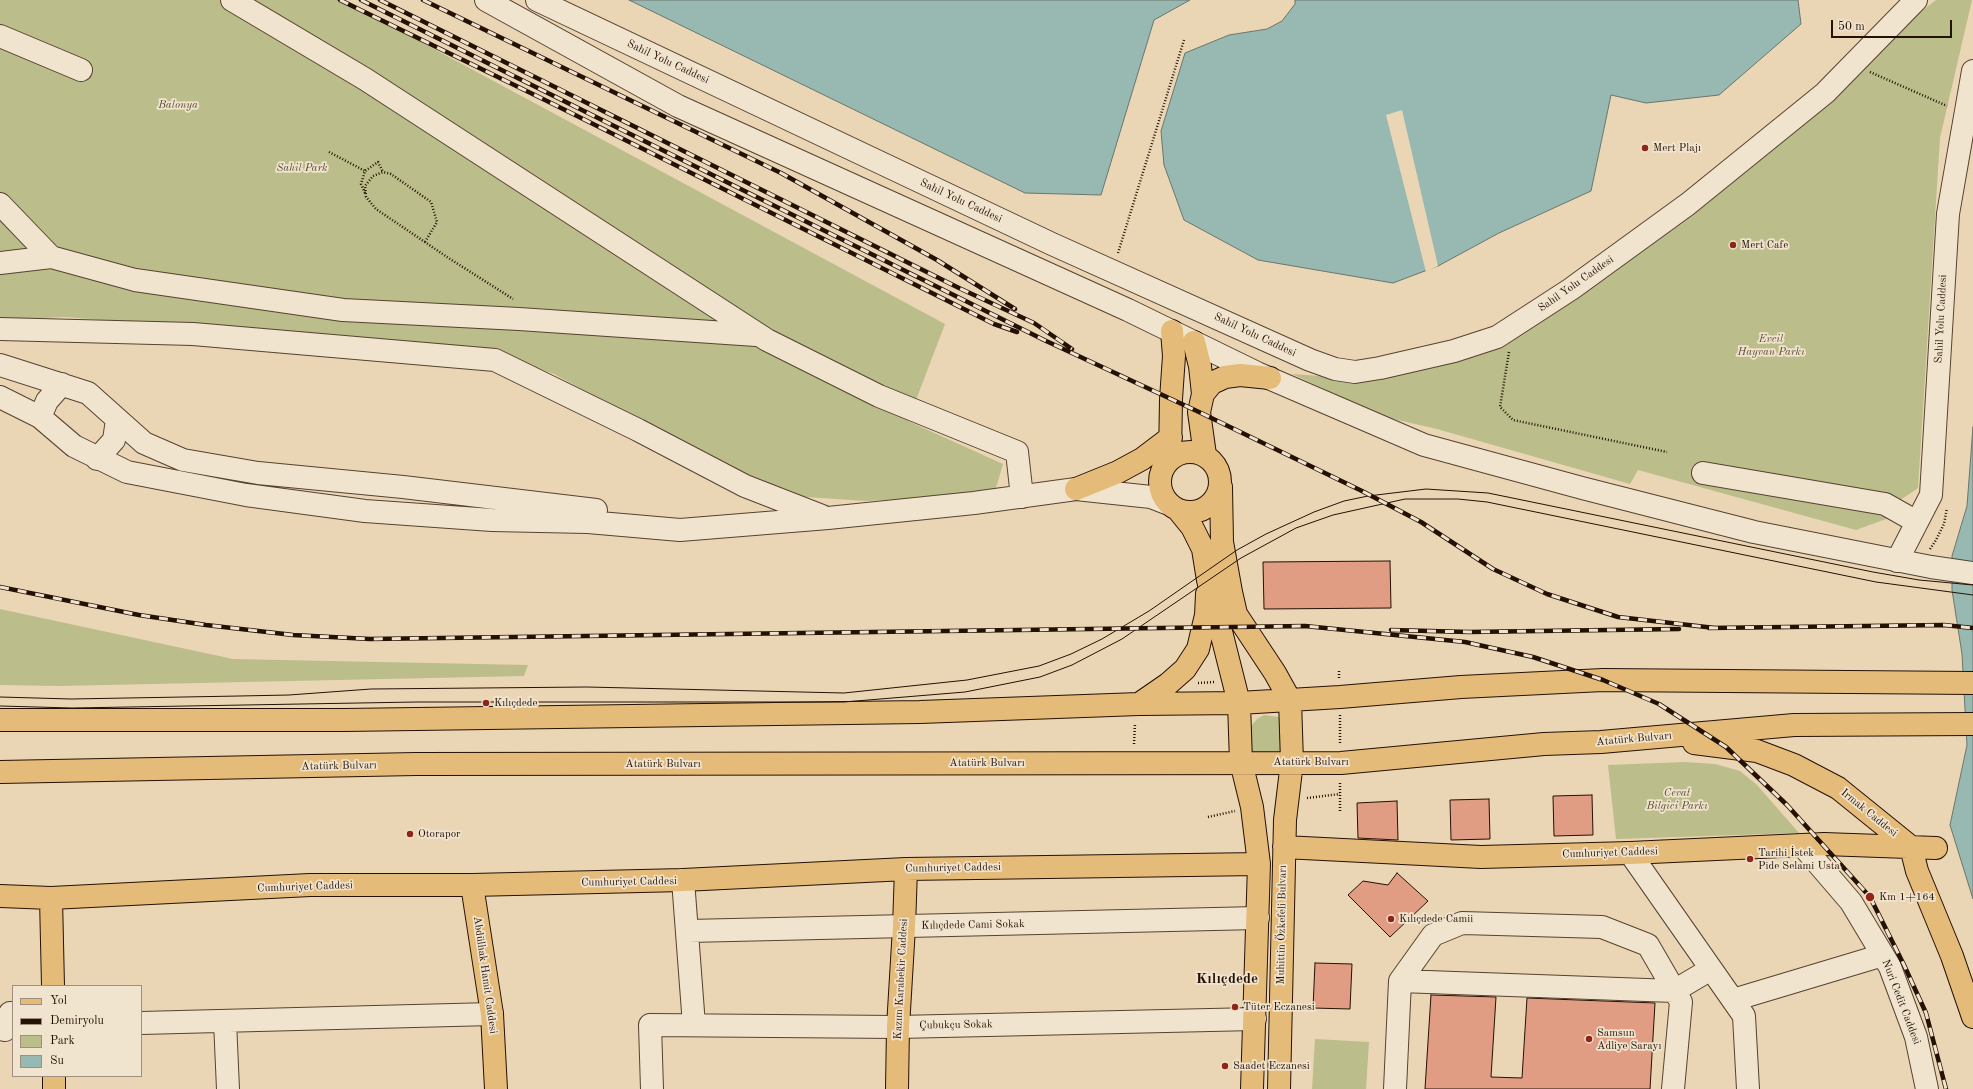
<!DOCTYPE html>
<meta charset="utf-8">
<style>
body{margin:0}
#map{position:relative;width:1973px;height:1089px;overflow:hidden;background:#ead6b5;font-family:"Old Standard TT",serif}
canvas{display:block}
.legend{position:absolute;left:12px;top:985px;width:130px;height:92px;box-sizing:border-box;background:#f1e4cf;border:1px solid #9f8f7e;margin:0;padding:5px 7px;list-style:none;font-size:12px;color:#251004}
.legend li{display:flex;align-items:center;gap:8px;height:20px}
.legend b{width:20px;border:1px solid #9f8f7e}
.scale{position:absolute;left:1831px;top:20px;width:121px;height:18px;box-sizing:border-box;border:2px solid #251004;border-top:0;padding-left:5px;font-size:12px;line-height:14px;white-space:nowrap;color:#251004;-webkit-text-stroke:3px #f1e4cf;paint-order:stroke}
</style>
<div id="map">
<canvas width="1973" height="1089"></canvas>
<ul class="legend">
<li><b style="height:5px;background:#e5bb7a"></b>Yol</li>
<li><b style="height:5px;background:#251004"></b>Demiryolu</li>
<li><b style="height:11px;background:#bbbd8b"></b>Park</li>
<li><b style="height:11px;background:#98b9b1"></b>Su</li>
</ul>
<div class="scale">50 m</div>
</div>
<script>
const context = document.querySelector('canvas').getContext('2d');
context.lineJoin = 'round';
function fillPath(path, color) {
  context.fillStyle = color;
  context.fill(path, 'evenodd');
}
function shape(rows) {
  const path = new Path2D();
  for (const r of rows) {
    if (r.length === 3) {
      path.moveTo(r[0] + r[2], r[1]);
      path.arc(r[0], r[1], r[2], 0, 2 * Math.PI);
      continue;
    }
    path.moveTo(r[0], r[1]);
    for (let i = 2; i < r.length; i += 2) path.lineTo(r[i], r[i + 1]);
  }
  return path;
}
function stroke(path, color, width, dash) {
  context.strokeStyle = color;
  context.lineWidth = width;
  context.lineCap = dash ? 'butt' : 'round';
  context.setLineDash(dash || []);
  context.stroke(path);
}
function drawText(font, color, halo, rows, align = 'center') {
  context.font = font + ' "Old Standard TT",serif';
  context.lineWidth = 3.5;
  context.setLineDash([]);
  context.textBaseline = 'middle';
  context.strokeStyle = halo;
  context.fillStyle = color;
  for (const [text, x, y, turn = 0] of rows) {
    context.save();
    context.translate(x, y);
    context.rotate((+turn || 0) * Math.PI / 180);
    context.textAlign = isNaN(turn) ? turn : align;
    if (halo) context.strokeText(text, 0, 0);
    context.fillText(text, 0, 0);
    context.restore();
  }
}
const green = shape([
 [0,0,343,0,945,324,908,421,1003,464,994,494,866,501,792,496,713,462,554,374,491,352,65,317,0,320],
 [1936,0,1972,0,1940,138,1918,488,1899,501,1897,515,1856,530,1638,470,1630,484,1437,429,1385,417,1292,374,1335,377,1497,340,1718,194,1896,31],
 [0,609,233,659,528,665,524,676,60,686,0,685],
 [1264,715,1279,717,1285,721,1285,755,1257,757,1252,752,1248,745,1248,730,1257,719],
 [1685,762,1715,764,1740,771,1757,785,1799,833,1616,839,1608,765],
 [1315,1039,1369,1042,1366,1089,1312,1089]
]);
const water = shape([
 [629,0,1190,0,1154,20,1101,195,1025,193,629,0],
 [1295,0,1798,0,1801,24,1719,95,1646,103,1611,95,1591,191,1499,233,1438,266,1393,283,1258,260,1184,220,1164,165,1161,131,1185,53,1229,35,1267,29,1282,21,1295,4,1295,0],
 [1973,427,1973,899,1950,825,1967,745,1962,654,1952,590,1952,556,1967,506,1973,427]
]);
const pier = shape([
 [1402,110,1438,266,1426,272,1386,115]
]);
const building = shape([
 [1390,561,1391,608,1264,609,1263,562,1390,561],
 [1592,795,1593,835,1554,836,1553,796,1592,795],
 [1489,799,1490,839,1451,840,1450,800,1489,799],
 [1397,801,1398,840,1358,838,1357,803,1397,801],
 [1397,873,1428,901,1390,937,1348,895,1363,881,1388,885,1397,873],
 [1315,963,1352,964,1350,1009,1313,1008,1315,963],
 [1431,995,1496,997,1491,1077,1522,1078,1527,998,1655,1003,1650,1089,1425,1089,1431,995]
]);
const path = shape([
 [1870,72,1947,106],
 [329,152,365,171],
 [365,193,361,184,365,171,378,162,383,172],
 [425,242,437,222,431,202,391,174,383,172,373,176,365,186,366,197,376,209,447,257,513,299],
 [1118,253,1184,40],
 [1509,352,1500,407,1513,420,1667,452],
 [1930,549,1936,540,1944,524,1947,508],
 [1339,671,1339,678],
 [1198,683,1215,682],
 [1340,715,1340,744],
 [1134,744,1135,723],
 [1307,798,1340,794],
 [1340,811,1340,781],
 [1208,817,1235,811]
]);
const minor = shape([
 [232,0,365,79,767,340,879,396,1017,452,1022,497],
 [486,0,678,106,1128,310,1257,373,1424,445,1582,488,1754,532,1931,567,1973,573],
 [537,0,1052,244,1310,360,1335,369,1355,372,1380,368,1454,351,1497,337,1571,289,1688,204,1825,93,1916,0],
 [0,36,81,70],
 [0,204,51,257,135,280,343,310,519,319,756,335],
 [0,263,51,257],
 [0,329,193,334,495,360,638,430,745,486,822,516],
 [0,365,88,393,144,443,183,460,258,473,403,487,596,510],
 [0,397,40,417,74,446,127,472,246,495,365,511,492,520,588,522,680,530,828,518,974,503,1076,489,1151,497,1169,504],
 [40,417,47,401,62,384],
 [97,459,114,440,117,420],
 [1703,473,1885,504,1917,522],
 [1897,561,1931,495,1948,214,1973,71],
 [1802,845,1851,902,1890,967,1916,1037,1927,1089],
 [1630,853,1744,1016,1748,1089],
 [683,880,694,1025],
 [688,931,1258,918],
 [1400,981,1674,991,1711,969],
 [1733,1000,1883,955],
 [225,1021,228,1089],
 [141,1023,492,1014],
 [0,1029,5,1030,10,1013,13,1013],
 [652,1089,650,1025,898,1027,1255,1019],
 [1395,1089,1400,981,1433,935,1462,923,1602,927,1648,945,1681,1002,1673,1089]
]);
const major = shape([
 [1194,342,1200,366,1203,394],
 [1190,482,30],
 [1205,455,1199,412,1203,394,1212,383,1225,377,1240,375,1270,378],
 [1170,459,1171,399,1174,356,1172,331],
 [1221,487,1222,542,1231,592,1236,614,1275,673,1290,700,1292,762,1285,820,1279,1089],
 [1076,489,1118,472,1142,459,1171,437],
 [1179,511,1192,527,1203,549,1208,580,1239,703,1241,762,1252,807,1259,864,1252,1089],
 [1139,704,1168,684,1185,669,1198,649,1206,615,1207,594],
 [0,720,344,720,920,712,1139,704,1239,703,1340,697,1461,687,1603,680,1973,683],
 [1694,743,1757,751,1794,765,1838,788,1911,847,1917,871,1952,956,1973,1017],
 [0,772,416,764,1341,763,1544,744,1601,742,1794,725,1973,724],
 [1284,847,1481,857,1630,853,1824,844,1936,848],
 [472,885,492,1014,496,1089],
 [0,896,51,898,310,885,472,885,683,880,906,869,1259,864],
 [51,898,53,986],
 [54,1089,54,1076],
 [897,1089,898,1027,904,927,906,869]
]);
const tram = shape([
 [0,697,71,699,239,696,289,695,371,689,587,687,844,693,967,680,1039,666,1071,654,1102,639,1149,611,1237,550,1266,534,1314,512,1344,501,1368,496,1426,489,1488,493,1873,572,1919,580,1973,585],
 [0,706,72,708,416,702,844,702,965,692,1040,677,1072,665,1122,639,1241,558,1296,528,1333,515,1405,499,1458,499,1487,502,1876,582,1973,595]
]);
const rail = shape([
 [340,0,545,100,994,324,1017,332],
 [361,0,1044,340,1199,412,1362,491,1421,522,1493,569,1547,594,1618,617,1715,628],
 [380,0,959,288,1034,323,1072,349],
 [423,0,781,173,937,260,1015,309],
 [0,587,139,615,206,625,293,635,370,639,1305,626,1465,642,1533,657,1603,680,1659,704,1726,747,1787,805,1870,897,1904,965,1926,1013,1946,1089],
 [1709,628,1944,625,1973,628],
 [1391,630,1469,632,1679,629]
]);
const markers = [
 [1645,148,4,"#8f2418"],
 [1733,245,4,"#8f2418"],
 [486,703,4,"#8f2418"],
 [410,834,4,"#8f2418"],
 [1750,859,4,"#8f2418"],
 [1870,897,5,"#8f2418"],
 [1391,919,4,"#8f2418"],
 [1235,1007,4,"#8f2418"],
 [1589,1039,4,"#8f2418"],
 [1225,1066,4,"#8f2418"]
];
const streetNames = [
 ["Sahil Yolu Caddesi",668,62,25],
 ["Sahil Yolu Caddesi",961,201,25],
 ["Sahil Yolu Caddesi",1576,284,-35],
 ["Sahil Yolu Caddesi",1941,319,-87],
 ["Sahil Yolu Caddesi",1255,335,25],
 ["Atatürk Bulvarı",1634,739,-5],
 ["Atatürk Bulvarı",1311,762],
 ["Atatürk Bulvarı",987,763],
 ["Atatürk Bulvarı",663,764],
 ["Atatürk Bulvarı",339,766,-1],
 ["Irmak Caddesi",1869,813,39],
 ["Cumhuriyet Caddesi",1610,853,-2],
 ["Cumhuriyet Caddesi",953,868,-1],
 ["Cumhuriyet Caddesi",629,882,-1],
 ["Cumhuriyet Caddesi",305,887,-2],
 ["Kılıçdede Cami Sokak",973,925,-1],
 ["Muhittin Özkefeli Bulvarı",1282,925,-89],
 ["Abdülhak Hamit Caddesi",485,975,82],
 ["Kazım Karabekir Caddesi",901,979,-87],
 ["Nuri Cedit Caddesi",1901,1002,69],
 ["Çubukçu Sokak",956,1025,-1]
];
const parkNames = [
 ["Balonya",178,105],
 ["Sahil Park",302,168],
 ["Evcil",1771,339],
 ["Hayvan Parkı",1771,352],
 ["Cevat",1677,793],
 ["Bilgici Parkı",1677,806]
];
const poiNames = [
 ["Mert Plajı",1653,148],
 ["Mert Cafe",1741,245],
 ["Kılıçdede",494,703],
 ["Otorapor",418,834],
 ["Tarihi İstek",1758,853],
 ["Pide Selami Usta",1758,866],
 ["Km 1+164",1879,897],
 ["Kılıçdede Camii",1399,919],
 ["Tüter Eczanesi",1243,1007],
 ["Samsun",1597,1033],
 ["Adliye Sarayı",1597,1046],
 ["Saadet Eczanesi",1233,1066]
];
const districtNames = [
 ["Kılıçdede",1227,979]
];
fillPath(green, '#bbbd8b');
fillPath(water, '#98b9b1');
stroke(water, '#6a756c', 1);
fillPath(pier, '#ead6b5');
fillPath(building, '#e09d83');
stroke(building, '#251004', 1);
stroke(minor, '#564230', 24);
stroke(major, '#251004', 24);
stroke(path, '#251004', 2.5, [1, 2]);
stroke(minor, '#f1e4cf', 22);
stroke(major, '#e5bb7a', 22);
stroke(tram, '#251004', 1);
stroke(rail, '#251004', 4.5);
stroke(rail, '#f1e4cf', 3, [9]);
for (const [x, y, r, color] of markers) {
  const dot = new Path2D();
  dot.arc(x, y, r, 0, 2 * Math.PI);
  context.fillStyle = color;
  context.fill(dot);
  stroke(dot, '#f1e4cf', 1.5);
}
drawText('11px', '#251004', '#f1e4cf', streetNames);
drawText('italic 11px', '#5a4d33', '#f1e4cf', parkNames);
drawText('11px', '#251004', '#f1e4cf', poiNames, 'left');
drawText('bold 15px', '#251004', '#f1e4cf', districtNames);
</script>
